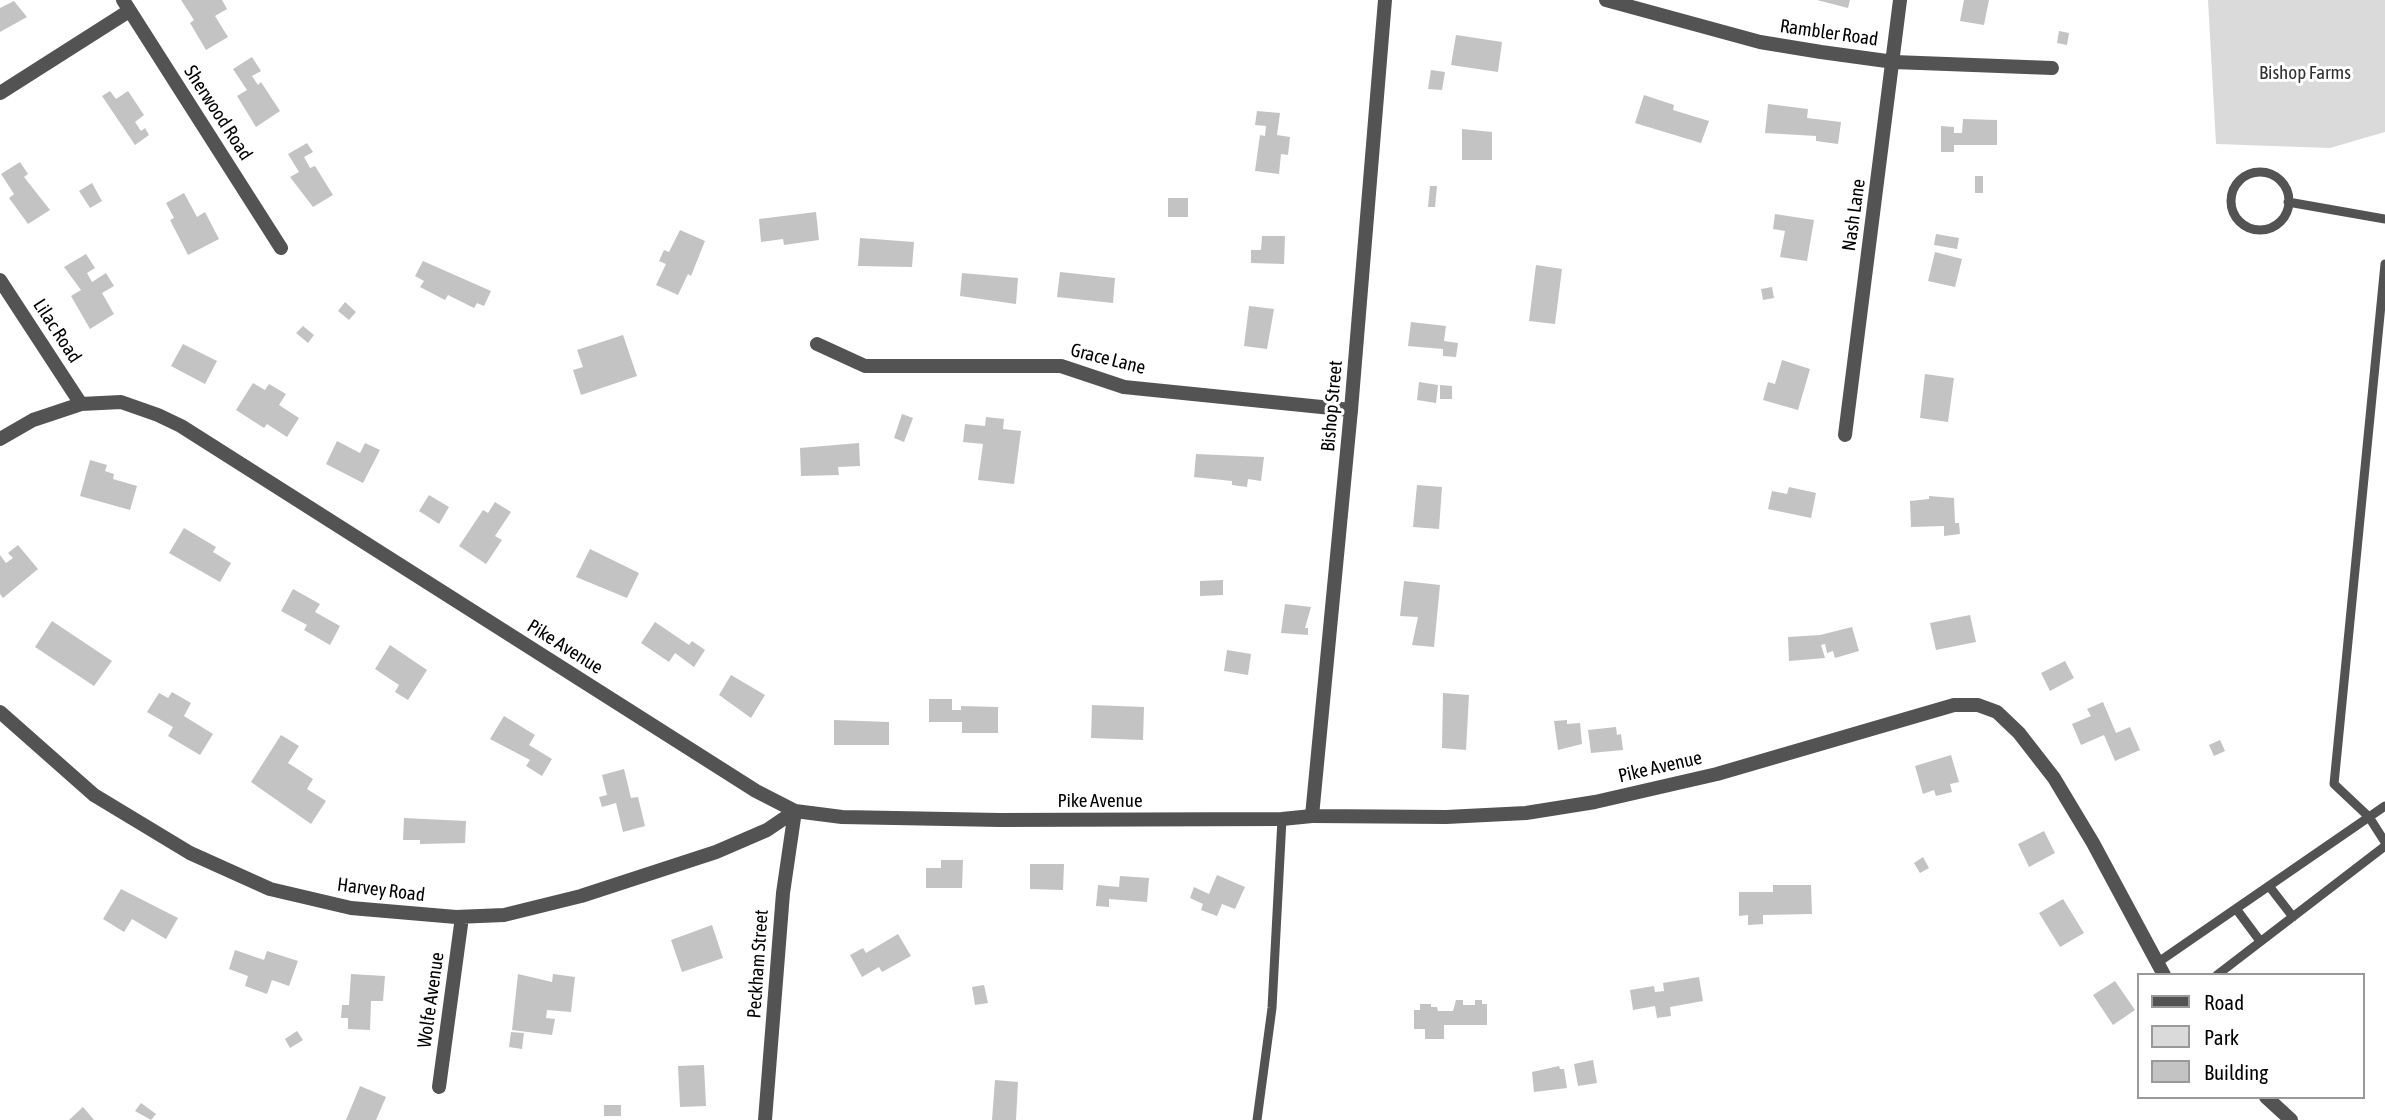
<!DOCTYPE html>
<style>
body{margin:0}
#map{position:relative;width:2385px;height:1120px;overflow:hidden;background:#fff;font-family:"Asap Condensed",sans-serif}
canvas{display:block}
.legend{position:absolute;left:2137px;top:973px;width:228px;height:126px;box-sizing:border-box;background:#fff;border:2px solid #999;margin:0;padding:9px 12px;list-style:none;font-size:21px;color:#000}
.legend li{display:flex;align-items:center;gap:14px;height:35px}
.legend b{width:35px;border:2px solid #999}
</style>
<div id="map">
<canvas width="2385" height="1120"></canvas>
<ul class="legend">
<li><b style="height:9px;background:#535353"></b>Road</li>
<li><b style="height:19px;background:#dadada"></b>Park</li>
<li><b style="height:19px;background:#c3c3c3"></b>Building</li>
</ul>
</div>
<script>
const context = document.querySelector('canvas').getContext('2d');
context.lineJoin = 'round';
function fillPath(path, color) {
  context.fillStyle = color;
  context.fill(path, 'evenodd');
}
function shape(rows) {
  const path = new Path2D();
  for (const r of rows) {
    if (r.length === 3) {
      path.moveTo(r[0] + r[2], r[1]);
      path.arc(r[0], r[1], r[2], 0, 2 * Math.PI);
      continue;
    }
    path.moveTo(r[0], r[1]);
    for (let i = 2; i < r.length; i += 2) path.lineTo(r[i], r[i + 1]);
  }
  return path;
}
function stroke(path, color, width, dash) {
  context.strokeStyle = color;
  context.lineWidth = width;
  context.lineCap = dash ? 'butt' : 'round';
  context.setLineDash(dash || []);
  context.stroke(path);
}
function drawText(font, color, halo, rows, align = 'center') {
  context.font = font + ' "Asap Condensed",sans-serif';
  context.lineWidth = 6;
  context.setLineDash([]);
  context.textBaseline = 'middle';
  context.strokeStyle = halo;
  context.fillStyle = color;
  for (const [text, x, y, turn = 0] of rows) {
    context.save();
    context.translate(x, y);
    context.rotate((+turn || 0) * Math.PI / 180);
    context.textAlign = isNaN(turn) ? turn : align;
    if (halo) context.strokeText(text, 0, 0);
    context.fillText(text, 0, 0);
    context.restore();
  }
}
const green = shape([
 [2208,0,2385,0,2385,132,2330,148,2216,144]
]);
const building = shape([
 [181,0,222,0,227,9,215,16,228,37,206,50,190,23,194,20],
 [1817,0,1850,0,1848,8],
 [1964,0,1989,0,1984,25,1960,21],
 [14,1,27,17,0,32,0,8],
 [2059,31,2069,33,2067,45,2057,43],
 [1456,35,1502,42,1498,72,1451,65],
 [252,57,261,71,252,76,258,85,261,82,280,111,256,127,237,96,247,90,233,69],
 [1431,70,1445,72,1442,90,1428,89],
 [110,91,116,99,128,91,144,115,135,122,141,131,145,128,149,135,135,145,102,96],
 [1644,95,1674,105,1673,110,1709,121,1701,143,1635,123],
 [1768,104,1808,109,1807,118,1841,122,1838,144,1816,141,1816,136,1765,133],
 [1257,111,1280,113,1277,135,1290,137,1288,155,1281,154,1279,174,1255,171,1260,135,1265,136,1266,126,1255,125],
 [1963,119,1997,120,1997,145,1954,145,1954,152,1941,152,1941,126,1954,127,1954,133,1962,133],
 [1462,129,1492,132,1492,160,1462,160],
 [307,143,313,152,304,157,310,168,315,166,333,195,313,207,290,177,299,172,288,154],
 [20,162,28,174,24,177,50,210,28,224,9,198,14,194,1,174],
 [1975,176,1983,176,1983,193,1975,193],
 [92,183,102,201,90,208,79,191],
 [1430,186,1437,186,1435,207,1428,207],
 [184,193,197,217,205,212,219,239,188,255,170,220,174,218,166,203],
 [1168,198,1188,198,1188,217,1168,217],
 [816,212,819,240,784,245,783,239,761,242,759,219],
 [1775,214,1814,220,1807,261,1780,257,1785,231,1773,229],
 [680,230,705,241,691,276,688,274,678,295,656,285,666,264,659,261,664,250,669,252],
 [1936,234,1959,238,1957,249,1934,245],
 [1262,236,1285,236,1284,264,1251,263,1251,250,1261,250],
 [860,238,914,242,912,267,858,266],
 [1935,252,1962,259,1955,287,1928,281],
 [86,254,95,268,87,273,92,282,106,273,114,286,102,293,114,314,90,329,71,296,81,290,64,267],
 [423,261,491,291,484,306,477,303,474,308,448,295,445,300,420,287,424,281,415,276],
 [1536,265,1562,269,1555,324,1529,321],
 [1060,272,1115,278,1113,303,1057,297],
 [962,273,1018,278,1016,304,960,296],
 [1772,287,1774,298,1763,300,1761,289],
 [345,302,356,312,349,320,338,311],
 [1249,306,1274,309,1267,349,1244,346],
 [1411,322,1446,326,1444,341,1458,343,1456,357,1443,356,1443,349,1408,346],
 [303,326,314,335,308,343,296,333],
 [623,335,637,376,581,395,573,370,583,367,577,350],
 [183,344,217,361,205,384,171,366],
 [1782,360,1810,369,1798,410,1763,400,1768,382,1775,384],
 [1925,374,1954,378,1948,422,1920,418],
 [1419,382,1438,385,1436,403,1417,400],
 [253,383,265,390,269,384,286,394,279,405,299,418,287,437,267,424,264,428,236,410],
 [1440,385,1452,386,1452,399,1440,399],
 [902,414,913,418,904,442,894,438],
 [986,417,1004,419,1003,429,1021,431,1014,484,978,480,983,444,963,442,965,424,985,426],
 [337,441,360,453,365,443,380,450,363,483,326,464],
 [859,443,860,466,838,467,839,475,801,476,800,448],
 [1196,454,1264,457,1261,481,1248,479,1247,487,1232,485,1232,481,1194,477],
 [90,460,107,465,105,471,114,474,113,479,137,486,130,510,80,496],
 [1417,485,1442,487,1439,529,1413,527],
 [1789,487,1816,493,1811,518,1768,509,1772,491,1787,494],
 [429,495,449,507,439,524,419,511],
 [1929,496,1954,498,1955,523,1959,523,1960,534,1944,536,1944,526,1911,527,1910,501,1929,499],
 [495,502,511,512,495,536,502,540,486,564,459,546,483,510,488,513],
 [184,528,216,547,213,552,231,563,220,582,169,553],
 [18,545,38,569,3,598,0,594,0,555,6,563,13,558,8,553],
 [590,549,639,573,627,598,576,577],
 [1223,580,1223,595,1200,596,1200,581],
 [1404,581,1440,585,1434,647,1412,645,1418,617,1400,616],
 [293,589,320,604,315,612,340,626,330,645,304,630,307,625,281,611],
 [1285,604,1311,607,1305,628,1308,628,1308,635,1281,633],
 [1970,615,1976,642,1936,650,1930,623],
 [52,621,112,661,94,686,35,647],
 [655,622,689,645,692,641,705,650,694,667,675,653,669,662,641,643],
 [1852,627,1859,651,1835,658,1833,651,1827,653,1825,644,1821,645,1825,658,1789,661,1788,637,1820,635],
 [390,645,427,670,408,700,395,692,399,685,375,669],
 [1227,650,1251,654,1248,675,1224,671],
 [2065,661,2074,678,2050,691,2041,673],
 [731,675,765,695,751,718,719,695],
 [172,692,191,703,184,716,213,734,200,755,168,736,173,727,147,712,159,693,168,698],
 [1443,693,1469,695,1466,750,1442,748],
 [929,699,952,699,952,710,961,710,961,706,998,707,998,733,962,733,962,722,929,722],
 [2103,702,2116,733,2130,727,2140,750,2115,761,2104,735,2081,745,2072,724,2091,716,2087,709],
 [1092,705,1144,707,1143,740,1091,738],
 [504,716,535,735,529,745,552,759,542,776,526,766,530,760,490,739],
 [834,720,889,722,889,745,834,745],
 [1567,720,1567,724,1580,723,1582,744,1558,750,1554,721],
 [1616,727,1617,735,1621,734,1623,750,1591,753,1588,730],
 [281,735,299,746,288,763,313,779,307,789,326,801,311,824,251,782],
 [2220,740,2225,751,2214,756,2209,745],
 [1951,755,1959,782,1950,784,1952,792,1936,796,1934,790,1923,794,1915,766],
 [624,769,631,798,638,797,645,826,623,832,616,803,602,807,599,797,607,795,602,775],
 [404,818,466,821,465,843,420,844,420,840,403,840],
 [2044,831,2055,853,2029,867,2018,844],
 [1923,857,1929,868,1920,873,1914,863],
 [941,860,963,860,962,888,926,888,926,868,941,868],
 [1030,864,1064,864,1063,890,1030,889],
 [1217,875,1245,887,1235,909,1222,904,1217,916,1201,910,1203,904,1190,898,1194,887,1209,894],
 [1120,876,1149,878,1147,902,1109,899,1109,907,1096,906,1098,885,1119,887],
 [1773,885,1811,885,1812,914,1763,915,1763,924,1748,925,1748,915,1739,916,1739,892,1773,892],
 [121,889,178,918,166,939,132,919,124,932,103,919],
 [2063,899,2084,933,2060,947,2039,913],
 [712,925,723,958,682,972,671,940],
 [898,934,911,956,882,972,879,967,862,977,850,955,863,948,866,953],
 [235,950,264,960,267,951,298,961,289,986,272,980,267,994,245,986,248,976,229,969],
 [351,974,385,976,383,1001,371,1001,370,1030,348,1029,348,1018,341,1018,342,1005,349,1005],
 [518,974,552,982,553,974,575,977,571,1012,547,1010,546,1018,555,1019,552,1035,512,1030],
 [1699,977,1703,1001,1670,1007,1671,1016,1657,1018,1655,1006,1633,1010,1630,990,1654,986,1655,992,1664,991,1663,983],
 [2115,981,2135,1010,2113,1025,2093,995],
 [984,985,988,1003,975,1005,972,987],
 [1456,1000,1463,1000,1463,1005,1475,1005,1475,1000,1482,1000,1482,1004,1487,1004,1487,1025,1444,1025,1444,1039,1425,1039,1425,1029,1414,1029,1414,1010,1420,1010,1420,1004,1431,1004,1431,1007,1437,1007,1438,1011,1453,1011],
 [297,1031,303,1040,290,1048,285,1039],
 [511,1032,524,1033,522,1049,509,1047],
 [1593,1060,1597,1083,1578,1086,1574,1064],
 [704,1065,706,1106,680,1107,678,1066],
 [1559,1066,1560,1069,1564,1069,1567,1088,1534,1092,1532,1072],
 [995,1080,1018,1082,1016,1120,992,1120],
 [360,1086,386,1097,376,1120,346,1120],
 [141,1103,156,1114,151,1120,135,1111],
 [604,1105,621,1105,621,1116,604,1116],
 [83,1107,94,1120,69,1120]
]);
const service = shape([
 [2260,201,29],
 [2288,202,2385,219],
 [2385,264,2334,784,2369,817,2385,842],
 [2269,886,2293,917],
 [2237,910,2260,941],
 [2157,963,2385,806],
 [2217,975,2385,846],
 [1257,1120,1272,1008,1282,819]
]);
const minor = shape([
 [123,0,281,248],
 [1606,0,1760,42,1821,52,1894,62,2052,68],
 [0,93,129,11],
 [0,280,81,404],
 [817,344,865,366,1061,366,1124,387,1351,410],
 [1845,435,1900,0],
 [0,439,33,420,81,404,121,402,158,415,181,426,756,791,795,811,842,817,1000,820,1282,819,1312,816],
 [0,712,94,795,190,853,270,889,351,908,456,917,504,915,581,896,716,852,767,830,795,811],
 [439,1087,462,917],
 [765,1120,783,893,795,811]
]);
const tertiary = shape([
 [1385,0,1351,410,1312,816,1446,817,1526,813,1595,802,1717,774,1954,705,1978,705,1997,712,2019,733,2054,778,2093,843,2164,975],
 [2266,1097,2291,1120]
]);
const streetNames = [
 ["Rambler Road",1829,33,8],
 ["Sherwood Road",218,113,57],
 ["Nash Lane",1854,215,-82],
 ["Lilac Road",57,331,57],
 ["Grace Lane",1108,359,14],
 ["Bishop Street",1332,406,-85],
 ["Pike Avenue",565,647,32],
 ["Pike Avenue",1660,767,-13],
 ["Pike Avenue",1100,801],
 ["Harvey Road",381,890,7],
 ["Peckham Street",758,964,-86],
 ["Wolfe Avenue",431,1000,-82]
];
const parkNames = [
 ["Bishop Farms",2305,73]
];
fillPath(green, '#dadada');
fillPath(building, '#c3c3c3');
stroke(service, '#535353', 9);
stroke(minor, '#535353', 14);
stroke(tertiary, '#535353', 14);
drawText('19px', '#000', '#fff', streetNames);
drawText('19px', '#313131', '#fff', parkNames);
</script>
